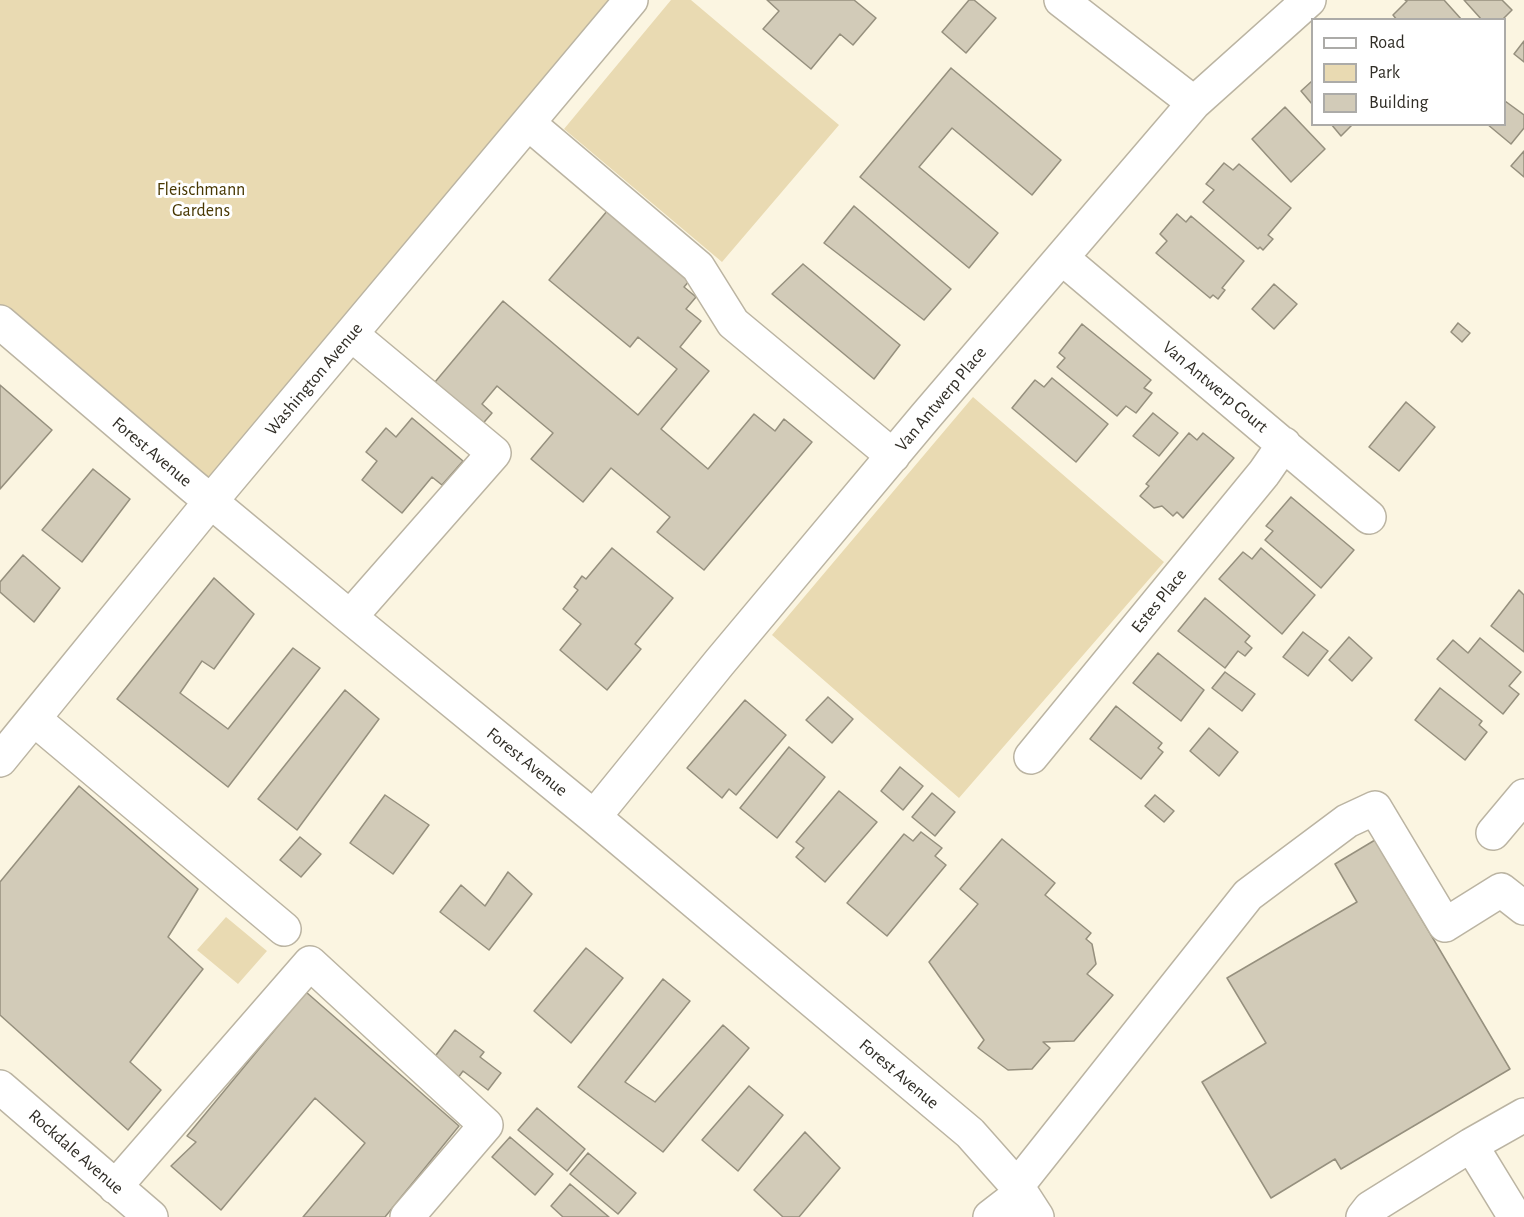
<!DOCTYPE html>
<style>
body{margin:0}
#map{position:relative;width:1524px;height:1217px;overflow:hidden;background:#fbf5e1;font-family:"Alegreya Sans",sans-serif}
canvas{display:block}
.legend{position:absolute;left:1311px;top:18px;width:195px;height:108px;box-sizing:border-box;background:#fff;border:2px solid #acaba8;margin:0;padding:8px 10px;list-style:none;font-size:18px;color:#302d26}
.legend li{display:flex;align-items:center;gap:12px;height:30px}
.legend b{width:30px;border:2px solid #acaba8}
</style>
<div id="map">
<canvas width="1524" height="1217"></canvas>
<ul class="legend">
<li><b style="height:8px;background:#fff"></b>Road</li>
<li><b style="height:16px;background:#e9dab2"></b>Park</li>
<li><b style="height:16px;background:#d2cbb8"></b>Building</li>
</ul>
</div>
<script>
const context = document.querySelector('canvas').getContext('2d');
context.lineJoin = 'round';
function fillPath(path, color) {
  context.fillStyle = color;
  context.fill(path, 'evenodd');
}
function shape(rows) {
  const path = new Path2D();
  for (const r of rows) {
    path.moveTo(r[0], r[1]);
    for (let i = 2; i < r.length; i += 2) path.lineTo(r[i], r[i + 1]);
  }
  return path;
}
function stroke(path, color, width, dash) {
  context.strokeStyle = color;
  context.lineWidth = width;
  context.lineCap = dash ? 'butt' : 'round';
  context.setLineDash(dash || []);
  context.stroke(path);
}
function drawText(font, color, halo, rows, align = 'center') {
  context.font = font + ' "Alegreya Sans",sans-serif';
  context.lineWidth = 6;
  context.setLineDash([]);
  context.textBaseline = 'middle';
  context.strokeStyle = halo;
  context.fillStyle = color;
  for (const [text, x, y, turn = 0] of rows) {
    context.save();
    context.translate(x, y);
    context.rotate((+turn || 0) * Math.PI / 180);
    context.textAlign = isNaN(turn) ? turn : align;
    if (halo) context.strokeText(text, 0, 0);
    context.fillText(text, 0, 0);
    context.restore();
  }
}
const green = shape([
 [0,0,627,0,211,501,0,322],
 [671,0,691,0,839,125,722,262,564,129],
 [973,397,1164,562,959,798,772,635],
 [226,917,267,951,238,984,197,950]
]);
const building = shape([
 [767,0,854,0,876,18,853,45,840,34,811,69,763,29,779,11,767,0],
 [969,0,974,0,996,18,966,53,942,32,969,0],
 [1405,0,1444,0,1462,20,1397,20,1393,15,1407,1,1405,0],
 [1464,0,1502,0,1512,10,1502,20,1482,20,1464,0],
 [1524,41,1524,62,1514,54,1524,41],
 [951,68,1061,160,1032,195,952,128,919,167,998,233,969,268,860,177,951,68],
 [1312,81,1312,104,1301,91,1312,81],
 [1505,101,1524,115,1524,128,1511,144,1487,124,1504,124,1505,101],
 [1285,107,1325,149,1291,182,1252,139,1285,107],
 [1331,124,1353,124,1341,136,1331,124],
 [1524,151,1524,177,1511,166,1524,151],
 [1224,163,1233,170,1239,164,1291,208,1268,235,1273,239,1263,250,1260,247,1258,249,1203,202,1214,190,1206,184,1224,163],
 [613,204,696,273,684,287,696,297,686,309,701,321,680,347,709,371,661,429,708,469,754,414,775,431,784,419,812,442,704,570,657,532,670,517,611,468,583,502,531,459,553,433,497,386,482,404,492,413,479,428,430,388,503,301,638,415,677,369,638,337,630,347,549,280,613,204],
 [854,206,951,289,924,320,824,243,854,206],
 [1177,214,1186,222,1191,216,1244,261,1222,288,1225,290,1218,299,1213,295,1210,298,1156,253,1167,241,1160,234,1177,214],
 [803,264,900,345,874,379,772,294,803,264],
 [1274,284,1297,304,1274,329,1252,309,1274,284],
 [1458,323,1470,333,1462,342,1451,332,1458,323],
 [1082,324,1151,380,1144,388,1152,393,1136,413,1126,406,1117,416,1057,367,1065,358,1059,353,1082,324],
 [1052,378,1108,424,1076,462,1012,408,1035,380,1044,387,1052,378],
 [0,385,52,430,0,489,0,385],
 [1406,402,1435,427,1399,471,1369,447,1406,402],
 [1153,413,1178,433,1159,456,1133,436,1153,413],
 [412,418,463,461,442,485,432,477,402,513,362,480,377,461,366,452,386,428,396,437,412,418],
 [1189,433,1197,440,1203,433,1234,458,1183,518,1177,512,1173,516,1162,506,1154,508,1140,496,1149,486,1146,484,1189,433],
 [93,469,130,499,82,562,42,530,93,469],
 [1291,497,1354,550,1321,588,1265,540,1273,531,1266,526,1291,497],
 [612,548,673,598,635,644,641,649,607,690,560,650,581,624,563,609,578,590,574,587,582,576,586,579,612,548],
 [1261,548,1315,595,1282,634,1219,579,1243,552,1252,559,1261,548],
 [23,555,60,588,34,622,0,592,0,582,23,555],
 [214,578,254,614,214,669,202,661,180,693,228,729,293,648,320,668,228,787,117,699,214,578],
 [1519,590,1524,595,1524,652,1491,626,1519,590],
 [1205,598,1250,636,1245,642,1252,648,1245,656,1238,651,1225,668,1178,631,1205,598],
 [1303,632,1328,651,1308,676,1283,657,1303,632],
 [1349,637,1372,658,1352,681,1329,660,1349,637],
 [1480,638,1521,672,1509,686,1519,694,1503,714,1437,659,1453,640,1468,653,1480,638],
 [1158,653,1204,690,1181,721,1133,683,1158,653],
 [1225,672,1255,694,1242,711,1212,688,1225,672],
 [1440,688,1482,721,1479,725,1487,732,1465,760,1415,720,1440,688],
 [345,690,379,719,297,830,258,799,345,690],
 [828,697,853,719,832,743,806,720,828,697],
 [745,700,786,735,736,795,729,789,722,798,687,768,745,700],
 [1116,706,1162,743,1158,748,1163,752,1141,779,1090,739,1116,706],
 [1209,728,1238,752,1219,776,1190,751,1209,728],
 [789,747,825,777,777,838,740,808,789,747],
 [900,767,923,786,903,810,881,791,900,767],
 [79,786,198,889,168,937,203,969,130,1062,161,1090,128,1130,0,1015,0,882,79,786],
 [839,791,877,822,825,882,796,857,804,848,796,842,839,791],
 [932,793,955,812,935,836,912,817,932,793],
 [385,795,429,825,393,874,350,843,385,795],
 [1155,795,1174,811,1164,822,1145,806,1155,795],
 [921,832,942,848,935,856,946,865,887,936,847,903,904,834,913,841,921,832],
 [300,837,321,854,301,877,280,860,300,837],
 [1002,839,1055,883,1045,895,1091,933,1086,939,1092,944,1096,964,1087,974,1113,995,1074,1041,1043,1042,1050,1048,1032,1069,1008,1070,978,1048,984,1040,929,962,978,904,960,889,1002,839],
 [1375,840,1510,1069,1341,1169,1335,1159,1271,1198,1202,1082,1266,1043,1227,978,1357,902,1335,864,1375,840],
 [508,872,532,894,489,950,440,912,461,885,485,906,508,872],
 [586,948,623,978,571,1043,534,1011,586,948],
 [663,979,690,1001,625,1082,655,1102,723,1025,749,1048,663,1152,578,1087,663,979],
 [306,992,459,1126,385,1217,303,1217,365,1143,315,1098,221,1210,171,1166,196,1142,187,1136,306,992],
 [455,1030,484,1052,480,1057,501,1073,488,1090,463,1071,452,1086,427,1067,455,1030],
 [749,1086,783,1115,738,1171,702,1140,749,1086],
 [537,1108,585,1149,567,1171,518,1130,537,1108],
 [805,1132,840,1168,799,1217,783,1217,754,1190,805,1132],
 [510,1137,553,1174,535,1195,492,1157,510,1137],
 [588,1153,636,1193,618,1214,570,1174,588,1153],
 [570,1184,609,1217,563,1217,551,1206,570,1184]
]);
const minor = shape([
 [1061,0,1194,103],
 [528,123,698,267,733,323,893,456],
 [1062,258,1369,517],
 [0,322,191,485,350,617,594,817,970,1133,1017,1186,1037,1217],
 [350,617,494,453,351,334],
 [34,719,284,929],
 [1031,757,1264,473,1284,444],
 [0,760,211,501,631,0],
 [594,817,719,663,925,417,1194,103,1309,0],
 [1493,833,1524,796],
 [0,1087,151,1217],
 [1471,1145,1515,1217],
 [1017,1186,1248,895,1347,821,1375,808,1445,925,1501,890,1524,908],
 [115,1187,310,963,486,1125,407,1217],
 [990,1217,1021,1193],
 [1363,1217,1370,1208,1471,1145,1524,1115]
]);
const parkNames = [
 ["Fleischmann",201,190],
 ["Gardens",201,211]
];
const streetNames = [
 ["Washington Avenue",314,379,-50],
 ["Van Antwerp Court",1215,387,40],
 ["Van Antwerp Place",941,399,-50],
 ["Forest Avenue",152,452,40],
 ["Estes Place",1159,601,-51],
 ["Forest Avenue",527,762,39],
 ["Forest Avenue",899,1074,40],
 ["Rockdale Avenue",76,1152,41]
];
fillPath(green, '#e9dab2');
fillPath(building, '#d2cbb8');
stroke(building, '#96907e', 1.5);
stroke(minor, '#bbb4a2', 36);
stroke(minor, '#fff', 33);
drawText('18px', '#483803', '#fff', parkNames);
drawText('18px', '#302d26', '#fff', streetNames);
</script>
